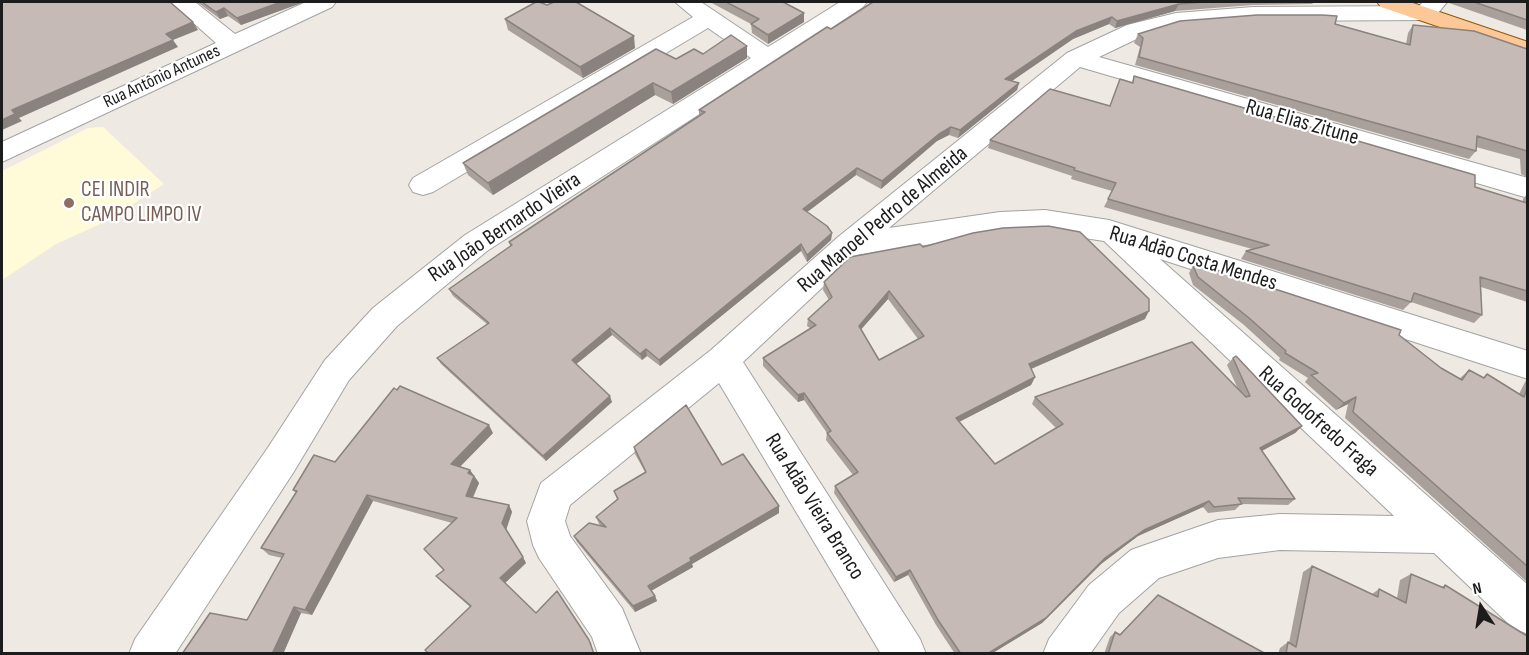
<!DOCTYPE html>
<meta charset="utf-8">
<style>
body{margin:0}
#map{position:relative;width:1529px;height:655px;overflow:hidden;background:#eee9e2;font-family:"Sofia Sans Condensed",sans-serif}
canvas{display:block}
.frame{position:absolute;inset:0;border:3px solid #1c1c1c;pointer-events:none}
.north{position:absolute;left:1451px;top:577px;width:60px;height:60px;-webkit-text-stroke:4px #fff;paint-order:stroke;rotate:348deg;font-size:16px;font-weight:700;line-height:24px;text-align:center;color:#1c1c1c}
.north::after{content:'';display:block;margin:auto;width:21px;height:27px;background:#1c1c1c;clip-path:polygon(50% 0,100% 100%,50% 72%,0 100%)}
</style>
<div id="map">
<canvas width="1529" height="655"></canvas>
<div class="frame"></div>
<div class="north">N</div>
</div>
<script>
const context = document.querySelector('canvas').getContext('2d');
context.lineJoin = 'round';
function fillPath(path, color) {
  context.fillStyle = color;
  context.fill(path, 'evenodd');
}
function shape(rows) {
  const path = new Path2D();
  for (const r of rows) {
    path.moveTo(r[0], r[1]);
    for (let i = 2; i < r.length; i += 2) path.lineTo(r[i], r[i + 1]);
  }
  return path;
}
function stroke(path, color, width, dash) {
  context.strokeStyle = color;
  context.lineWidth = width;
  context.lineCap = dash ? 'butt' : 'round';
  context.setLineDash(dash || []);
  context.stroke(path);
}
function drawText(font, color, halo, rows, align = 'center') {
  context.font = font + ' "Sofia Sans Condensed",sans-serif';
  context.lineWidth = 4.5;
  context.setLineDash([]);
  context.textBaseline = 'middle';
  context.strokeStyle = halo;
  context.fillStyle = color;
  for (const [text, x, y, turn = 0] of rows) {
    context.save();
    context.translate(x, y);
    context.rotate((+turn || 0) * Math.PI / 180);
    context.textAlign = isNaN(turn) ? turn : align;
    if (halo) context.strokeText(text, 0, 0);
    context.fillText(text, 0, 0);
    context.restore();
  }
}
const education = shape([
 [103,127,164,184,107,221,56,244,2,280,2,171,88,128]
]);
const minor = shape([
 [170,2,195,2,235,34,306,2,336,2,332,7,2,162,2,142,216,43,170,2],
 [675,2,701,2,768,47,840,2,867,2,863,7,777,64,487,251,397,326,349,380,293,473,175,654,129,654,135,639,267,449,325,360,373,308,465,235,751,58,708,28,433,192,423,195,413,192,409,185,413,178,693,17,675,2],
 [1423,2,1447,2,1434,18,1426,20,1253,21,1176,27,1145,35,1099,57,1528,178,1528,198,1080,67,889,228,1000,212,1045,210,1109,220,1528,351,1528,379,1160,259,1528,585,1528,634,1513,628,1434,553,1280,550,1218,558,1159,578,1119,613,1090,654,1043,654,1049,639,1089,585,1131,550,1145,545,1218,520,1280,514,1394,516,1104,241,1045,232,1000,234,857,255,743,362,920,639,926,654,881,654,719,383,570,505,565,521,570,536,622,608,641,654,598,654,592,637,539,558,533,545,527,521,541,483,711,350,838,237,1067,53,1127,25,1176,13,1253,7,1419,6,1423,2]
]);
const major = shape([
 [1377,2,1410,2,1528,42,1528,57,1381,7,1377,2]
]);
const wall = shape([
 [197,2,304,2,241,25,228,16,220,19],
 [710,2,783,2,804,22,768,44,752,33,751,24],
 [873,2,1314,2,1312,4,1253,5,1175,11,1115,28,1109,24,1073,39,1012,81,1019,83,1017,90,958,138,949,135,937,141,881,189,856,175,807,212,832,233,831,240,807,262,801,251,660,366,647,356,642,360,612,335,576,364,612,402,546,461,441,364,437,358,487,324,453,296,449,289,510,246,509,242,699,116,699,110,831,29],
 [1448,2,1527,2,1527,30,1449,3],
 [505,19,635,48,583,78,508,30],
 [1335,24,1406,44,1408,33,1413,25,1527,49,1527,177,1521,174,1520,159,1476,147,1476,151,1469,159,1135,65,1140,47,1134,43,1138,34],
 [747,46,747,58,673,104,655,95,493,195,468,175,463,163,676,59],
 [1134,76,1475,187,1523,202,1523,199,1527,194,1527,302,1481,287,1482,315,1474,323,1411,302,1403,310,1241,259,1246,251,1252,249,1104,207,1112,191,1071,179,1072,176,988,148,990,140,1110,106,1132,82],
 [923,247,1145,319,1031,369,1035,377,1031,385,959,422,995,464,1056,428,1032,404,1035,397,1238,389,1227,365,1233,358,1302,426,1295,433,1262,451,1295,499,1288,505,1241,504,1235,510,1208,513,1203,507,1138,536,1101,564,1042,623,991,654,955,654,936,625,908,575,894,582,834,493,835,486,853,475,826,440,827,433,804,400,798,402,763,366,763,358,810,328,807,326,808,319,829,300,823,290,824,282],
 [888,299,918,339,879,360,861,329],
 [1193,266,1399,335,1441,368,1459,379,1469,370,1483,378,1487,374,1519,394,1525,382,1527,380,1527,582,1345,418,1348,404,1336,410,1305,382,1308,378,1279,360,1280,358,1244,325,1193,285,1189,273],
 [493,433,460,466,470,470,479,483,473,498,509,505,512,512,506,530,526,563,505,583,536,613,589,640,592,645,470,607,442,582,436,576,444,570,424,549,452,523,373,501,312,615,301,613,283,654,182,654,247,620,282,558,269,555,261,548,296,493,293,490,335,462],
 [634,447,722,465,779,506,779,513,692,564,693,567,651,591,655,596,657,601,635,612,577,542,574,536,601,526,599,524,596,517,617,499,614,491,645,472,635,454],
 [1312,566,1372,594,1379,589,1397,598,1400,580,1411,574,1441,587,1445,585,1527,654,1278,654,1280,648,1288,642,1289,643,1303,572],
 [1158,595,1266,654,1104,654,1110,637,1115,632,1120,634]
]);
const shadedWall = shape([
 [281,2,304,2,241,25,237,18],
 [1179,4,1175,11,1115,28,1117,21],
 [224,8,228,16,220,19,216,12],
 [804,13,804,22,768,44,768,35],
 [1112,17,1109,24,1073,39,1003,87,1005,79,1076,31],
 [193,22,198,30,173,40,178,47,19,118,22,121,2,130,2,120,12,110,166,34],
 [634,36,635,48,583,78,580,67],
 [747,46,747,58,673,104,671,92],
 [653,83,655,95,493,195,488,183],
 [1019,83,1017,90,958,138,960,130],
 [951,127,949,135,937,141,881,189,882,181,939,134],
 [857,168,856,175,802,216,803,209],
 [832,233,831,240,807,262,807,255],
 [801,244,801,251,660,366,659,360],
 [889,291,888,299,858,333,859,326],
 [1149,311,1145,319,1026,371,1029,364],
 [610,328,612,335,574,366,572,360],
 [646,349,647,356,642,360,640,354],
 [1035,377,1031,385,953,425,956,418],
 [804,393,804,400,798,402,798,395],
 [610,396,612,402,546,461,543,456],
 [1356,397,1348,404,1336,410,1344,403],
 [489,425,493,433,456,471,451,464],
 [1302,426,1295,433,1254,455,1260,448],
 [470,470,479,483,470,503,466,496,468,473],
 [367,495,373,501,312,615,305,610],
 [1209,501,1203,507,1138,536,1101,564,1042,623,991,654,987,654,1105,558,1144,530],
 [509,505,512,512,506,530,502,523],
 [779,506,779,513,692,564,693,567,649,592,648,586,690,558],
 [523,557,526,563,504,584,500,578],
 [910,570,908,575,894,582,896,577],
 [655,596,657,601,635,612,633,606],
 [294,607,301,613,283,654,272,654]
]);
const building = shape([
 [2,2,170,2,193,22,166,34,173,40,12,110,15,114,2,120,2,2],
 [202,2,281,2,237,18,224,8,216,12,202,2],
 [536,2,539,2,547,5,554,2,576,2,634,36,580,67,505,19,536,2],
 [726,2,783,2,804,13,768,35,751,24,759,19,726,2],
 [873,2,1206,2,1179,4,1117,21,1112,17,1076,31,1005,79,1019,83,960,130,951,127,939,134,882,181,857,168,803,209,827,226,832,233,807,255,801,244,659,360,646,349,640,354,610,328,572,360,610,396,543,456,437,358,489,323,449,289,512,245,509,242,705,112,699,110,827,27,831,29,873,2],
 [1474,2,1527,2,1527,20,1474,2],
 [1257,15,1322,15,1337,16,1335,24,1410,45,1413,25,1474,31,1527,49,1527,151,1477,136,1476,151,1139,57,1143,38,1138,34,1180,21,1257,15],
 [731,35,747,46,671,92,653,83,488,183,463,163,656,49,676,59,694,49,703,54,731,35],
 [1134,76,1475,175,1475,187,1527,203,1527,291,1480,277,1482,315,1414,293,1411,302,1246,251,1269,245,1108,199,1116,183,1074,170,1075,168,990,140,1050,89,1110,106,1120,79,1133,83,1134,76],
 [1048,226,1080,232,1149,299,1149,311,1029,364,1035,377,956,418,995,464,1063,424,1035,397,1192,342,1246,397,1250,396,1233,358,1236,356,1302,426,1260,448,1295,499,1238,498,1242,504,1214,507,1209,501,1144,530,1105,558,1046,618,987,654,961,654,938,620,910,570,896,577,835,486,858,472,827,433,831,431,804,393,798,395,763,358,816,325,808,319,832,297,824,282,850,257,920,244,923,247,973,233,1003,228,1048,226],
 [889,291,924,336,879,360,859,326,889,291],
 [1198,264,1401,330,1399,335,1441,368,1462,380,1469,370,1484,378,1487,374,1524,397,1527,389,1527,566,1353,412,1356,397,1344,403,1311,375,1318,373,1285,353,1286,351,1249,318,1198,277,1193,266,1198,264],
 [400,386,489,425,451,464,470,470,468,473,474,476,466,496,509,505,502,523,523,557,500,578,536,613,557,591,589,640,594,654,429,654,425,650,471,606,436,576,444,570,424,549,457,518,367,495,305,610,294,607,272,654,182,654,210,613,247,620,284,554,261,548,297,491,293,490,314,455,335,462,394,388,397,390,400,386],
 [686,405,722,465,743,454,779,506,690,558,691,561,648,586,655,596,633,606,574,536,589,523,606,527,596,517,618,499,614,491,646,472,634,447,686,405],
 [1312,566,1378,597,1379,589,1406,603,1411,574,1444,588,1445,585,1527,636,1527,654,1286,654,1288,642,1296,647,1312,566],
 [1158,595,1266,654,1108,654,1115,632,1120,635,1158,595]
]);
const markers = [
 [69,203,6,"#8d6e63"]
];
const farStreetnames = [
 ["Rua Antônio Antunes",162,77,-25]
];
const streetNames = [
 ["Rua Elias Zitune",1302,123,16],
 ["Rua Manoel Pedro de Almeida",883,220,-40],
 ["Rua João Bernardo Vieira",505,228,-34],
 ["Rua Adão Costa Mendes",1193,259,17],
 ["Rua Godofredo Fraga",1318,422,42],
 ["Rua Adão Vieira Branco",814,507,58]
];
const educationNames = [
 ["CEI INDIR",81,190],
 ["CAMPO LIMPO IV",81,215]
];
fillPath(education, '#fffbd9');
stroke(minor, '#a3a3a3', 2);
stroke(major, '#945500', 2);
fillPath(minor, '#fff');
fillPath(major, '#fcc898');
fillPath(wall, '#a9a09c');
fillPath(shadedWall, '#8a827f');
fillPath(building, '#c5bab5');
stroke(building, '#8a827f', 1.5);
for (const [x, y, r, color] of markers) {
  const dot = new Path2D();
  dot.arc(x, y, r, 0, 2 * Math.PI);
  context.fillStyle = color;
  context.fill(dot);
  stroke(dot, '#fff', 2);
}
drawText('18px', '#1c1c1c', '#fff', farStreetnames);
drawText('22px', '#1c1c1c', '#fff', streetNames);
drawText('22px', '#785e54', '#fff', educationNames, 'left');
</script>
